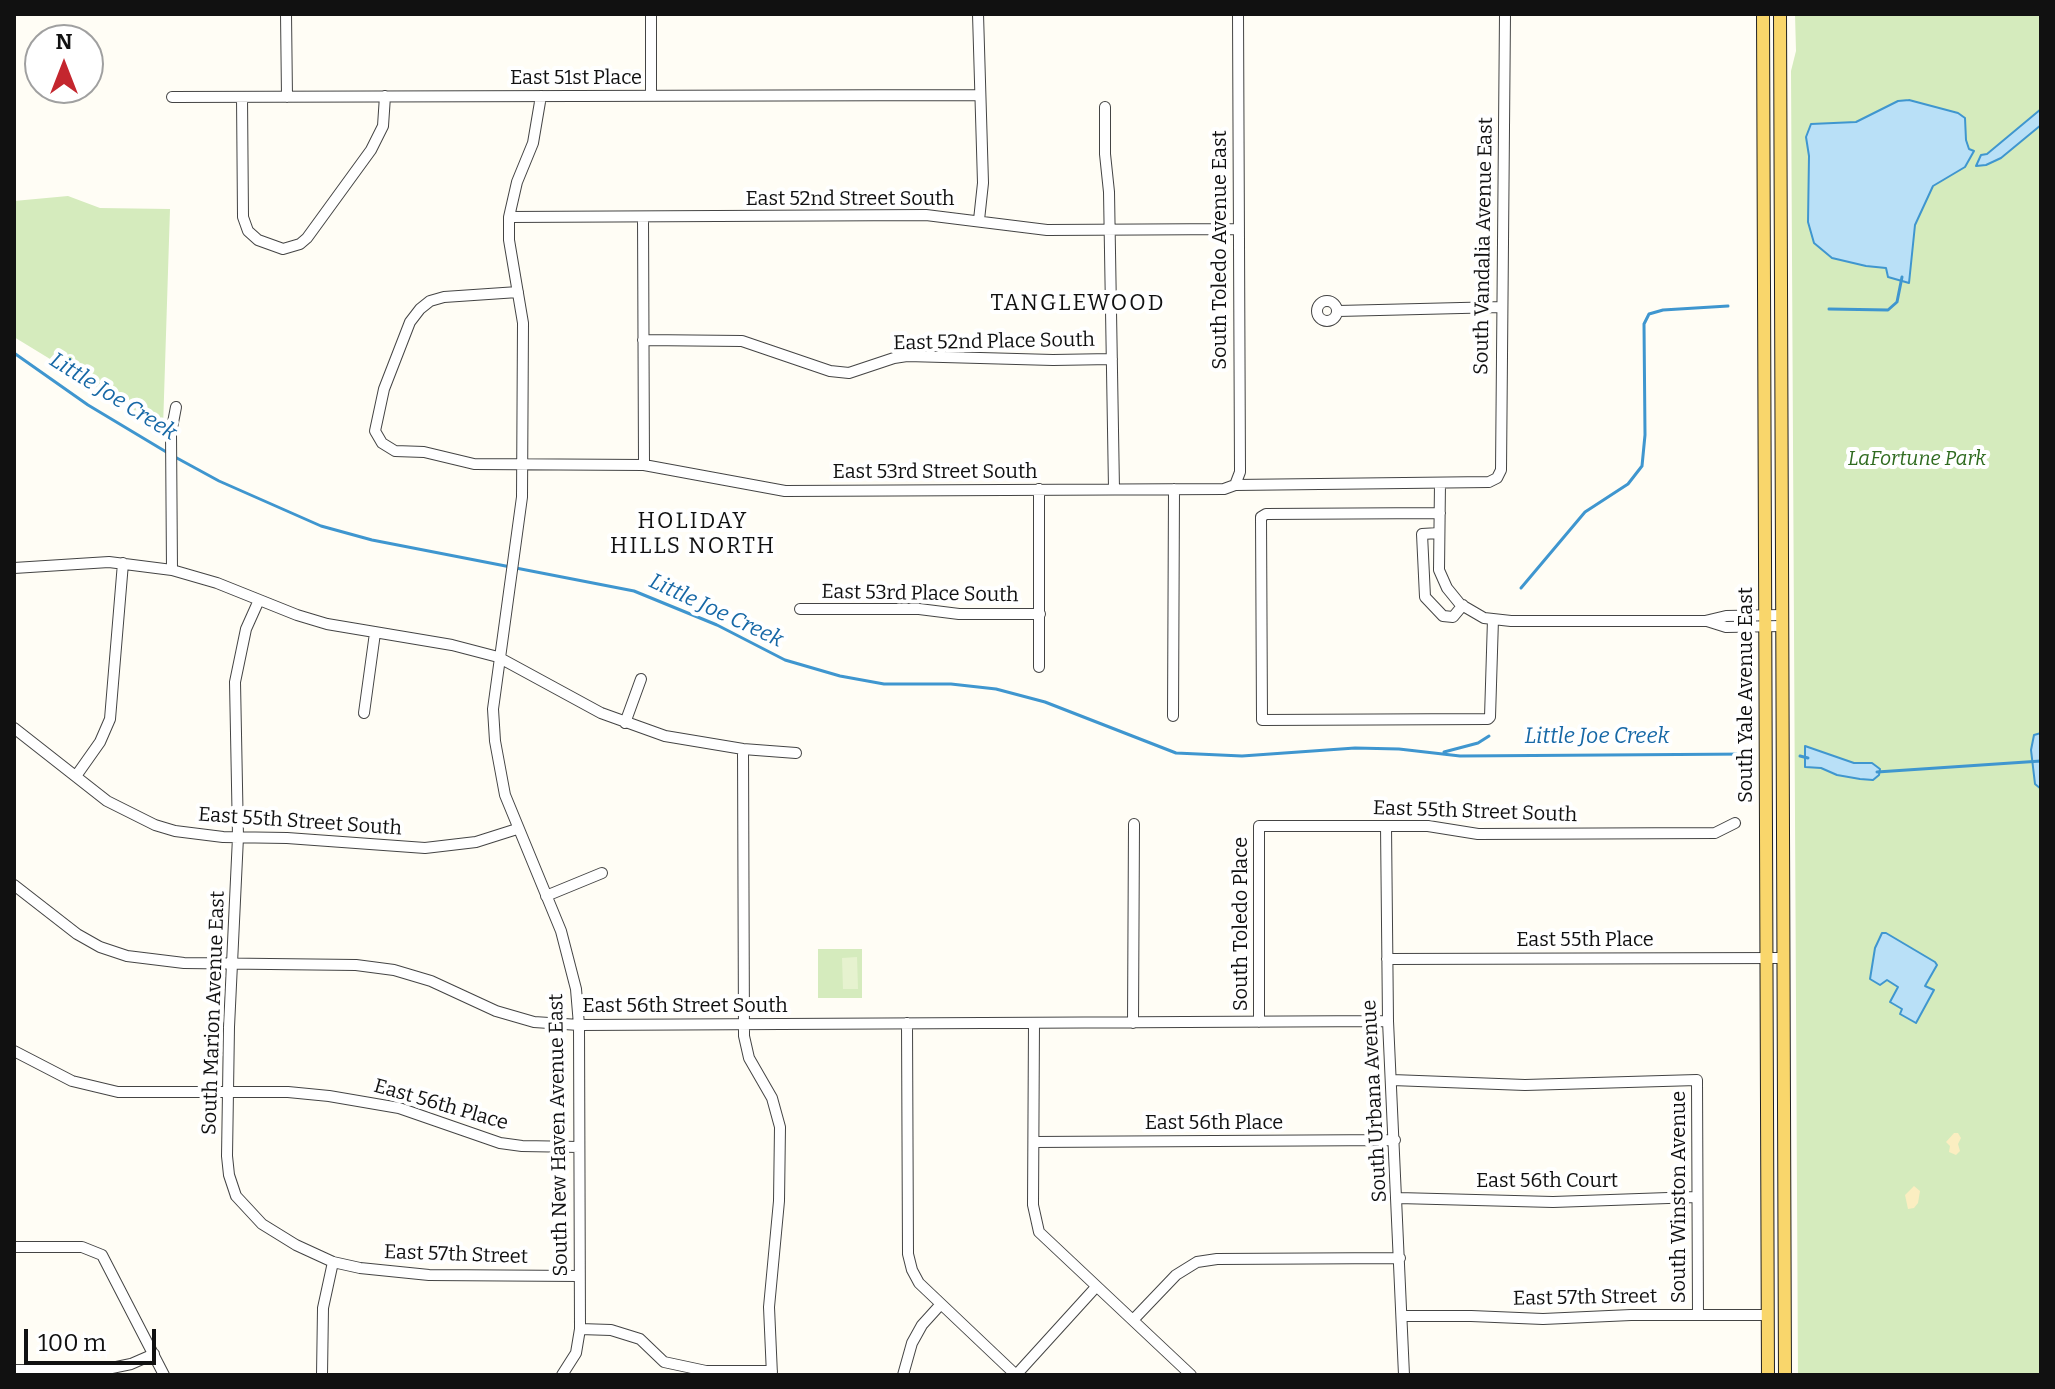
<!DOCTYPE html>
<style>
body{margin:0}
#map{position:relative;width:2055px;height:1389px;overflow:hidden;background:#fffdf5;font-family:Bitter,serif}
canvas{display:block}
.frame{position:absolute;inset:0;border:16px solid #111;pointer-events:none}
.north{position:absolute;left:24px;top:24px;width:80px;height:80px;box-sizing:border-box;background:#fff;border:2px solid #a0a0a0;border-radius:50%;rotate:0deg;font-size:22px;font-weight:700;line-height:32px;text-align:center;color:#111}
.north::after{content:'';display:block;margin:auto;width:28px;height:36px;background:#c4262e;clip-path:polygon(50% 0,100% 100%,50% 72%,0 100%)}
.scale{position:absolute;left:24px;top:1329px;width:132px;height:36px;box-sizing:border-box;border:4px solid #111;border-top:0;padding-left:10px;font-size:24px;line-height:28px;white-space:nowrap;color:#111;-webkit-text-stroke:6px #fff;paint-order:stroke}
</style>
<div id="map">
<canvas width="2055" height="1389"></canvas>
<div class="frame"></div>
<div class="north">N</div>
<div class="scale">100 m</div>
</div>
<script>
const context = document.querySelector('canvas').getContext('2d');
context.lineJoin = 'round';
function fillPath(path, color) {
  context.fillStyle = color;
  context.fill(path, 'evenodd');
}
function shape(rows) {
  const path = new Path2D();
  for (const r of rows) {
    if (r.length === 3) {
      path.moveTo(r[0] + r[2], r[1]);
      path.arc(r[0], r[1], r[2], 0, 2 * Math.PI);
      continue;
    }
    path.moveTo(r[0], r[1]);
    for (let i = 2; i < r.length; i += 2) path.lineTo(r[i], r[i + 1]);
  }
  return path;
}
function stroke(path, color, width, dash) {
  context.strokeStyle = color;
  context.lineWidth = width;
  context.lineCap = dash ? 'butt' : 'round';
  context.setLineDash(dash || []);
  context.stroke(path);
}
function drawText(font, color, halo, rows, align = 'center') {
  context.font = font + ' Bitter,serif';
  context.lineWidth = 8;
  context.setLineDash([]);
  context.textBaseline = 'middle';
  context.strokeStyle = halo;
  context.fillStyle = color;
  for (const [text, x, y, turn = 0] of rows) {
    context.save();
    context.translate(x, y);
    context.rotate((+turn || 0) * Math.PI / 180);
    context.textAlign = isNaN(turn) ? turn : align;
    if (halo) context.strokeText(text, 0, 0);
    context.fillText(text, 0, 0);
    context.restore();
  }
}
const green = shape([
 [1795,14,2041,14,2041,1375,1798,1375,1791,71,1796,51],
 [68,196,100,208,170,209,163,428,14,337,14,201],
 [818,949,862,949,862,998,818,998]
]);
const sand = shape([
 [1954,1133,1958,1133,1961,1138,1958,1144,1960,1151,1956,1155,1949,1152,1950,1146,1946,1142],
 [1914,1186,1920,1191,1918,1203,1914,1208,1908,1209,1905,1195]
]);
const pitch = shape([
 [857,957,858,989,843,989,842,958]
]);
const water = shape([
 [1909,100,1958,113,1965,118,1966,140,1969,149,1974,151,1965,167,1933,186,1915,225,1909,283,1888,277,1886,268,1866,266,1832,258,1814,243,1808,222,1809,156,1806,137,1811,124,1856,122,1898,101,1909,100],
 [2041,109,2041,125,2001,158,1986,165,1976,166,1981,155,1987,154,2041,109],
 [2041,733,2041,789,2035,784,2031,750,2034,735,2041,733],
 [1805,746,1854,763,1872,763,1880,769,1879,775,1873,780,1860,779,1837,775,1821,768,1805,767,1805,746],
 [1882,933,1886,933,1935,962,1937,965,1925,986,1934,990,1916,1023,1900,1014,1902,1009,1890,1002,1898,987,1887,980,1880,985,1870,979,1875,948,1882,933]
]);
const stream = shape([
 [1829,309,1888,310,1897,302,1902,277],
 [14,353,88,405,168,453],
 [175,457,219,481,321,526,372,540,634,591,717,625,785,660,840,676,884,684,951,684,996,689,1045,702,1176,753,1242,756,1355,748,1399,749,1460,756,1750,754],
 [1521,588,1585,512,1628,484,1642,466,1645,435,1644,324,1649,314,1663,310,1728,306],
 [1444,752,1478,743,1489,736],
 [1800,756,1808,758],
 [1877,772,2041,761]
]);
const minor = shape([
 [286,14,287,97],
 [651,14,651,96],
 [978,14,983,183,979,220],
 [541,96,533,143,517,182,509,217,509,240,523,323,522,497,493,709,495,741,505,795,561,931,576,989,579,1025,580,1329,576,1353,562,1375],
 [172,97,980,95],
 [242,97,243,217,248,231,258,240,283,249,300,244,307,238,371,150,383,126,385,96],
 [1105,107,1105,154,1109,192,1114,489],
 [509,217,926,215,1047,230,1238,229],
 [643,217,644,465],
 [518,292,444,297,430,301,420,309,410,322,384,389,375,431,382,443,395,451,424,452,474,464,644,465,785,491,1224,489,1235,485,1489,482,1497,478,1501,470,1505,14],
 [1327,311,10],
 [1338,311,1502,307],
 [643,340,742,341,830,371,849,373,894,358,907,356,1053,360,1112,359],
 [1440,483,1439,570,1447,588,1460,604,1484,618,1511,621,1705,621,1726,616,1782,615],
 [1235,485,1240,472,1238,14],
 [1039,489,1039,667],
 [1440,513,1266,514,1261,517,1262,720,1488,719,1490,717,1493,619],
 [1439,533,1422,534,1425,597,1443,616,1453,617,1463,605],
 [14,568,109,562,172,570,217,583,297,615,327,624,452,645,498,657,601,713,665,736,743,749,796,753],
 [172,570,171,433,176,407],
 [259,600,246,629,235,682,238,837,229,1027,227,1156,229,1175,236,1196,262,1224,296,1245,333,1262,360,1268,429,1275,579,1276],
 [800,609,919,609,959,614,1040,614],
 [1707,621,1726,627,1782,626],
 [364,713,375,633],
 [1173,716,1174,489],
 [625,723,641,679],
 [14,728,107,801,155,825,175,831,223,837,287,838,425,848,476,842,517,829],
 [743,749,744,1036,749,1058,772,1098,780,1127,779,1201,769,1307,772,1375],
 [76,776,100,742,110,719,123,563],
 [1386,826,1388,1021,1404,1375],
 [14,885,77,934,100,947,127,956,184,963,356,965,394,970,431,981,496,1011,534,1022,579,1025,1388,1021],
 [546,896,602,873],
 [1387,959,1783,958],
 [1259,1022,1259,826,1428,826,1478,834,1715,833,1735,823],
 [907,1023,908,1254,912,1270,919,1283,1016,1375],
 [1034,1023,1033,1205,1039,1232,1191,1375],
 [1133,1023,1134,824],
 [14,1051,72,1081,118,1092,288,1092,329,1096,399,1108,500,1143,522,1146,579,1147],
 [1392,1080,1525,1085,1697,1080,1698,1315],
 [1034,1142,1395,1140],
 [1398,1198,1553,1202,1697,1197],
 [14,1247,82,1247,102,1255,164,1375],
 [1403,1316,1471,1316,1543,1319,1631,1315,1768,1315],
 [1133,1320,1176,1275,1197,1262,1217,1259,1400,1258],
 [580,1329,611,1330,640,1339,664,1362,706,1371,772,1371],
 [14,1370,102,1370,131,1364,154,1354],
 [322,1375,323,1308,333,1262],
 [903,1375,912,1343,922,1325,941,1304],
 [1016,1375,1096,1287]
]);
const major = shape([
 [1763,14,1768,1375],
 [1780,14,1785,1375]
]);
const streetNames = [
 ["East 51st Place",576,78],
 ["East 52nd Street South",850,199],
 ["South Vandalia Avenue East",1484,246,-89],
 ["South Toledo Avenue East",1220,250,-90],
 ["East 52nd Place South",994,342,-1],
 ["East 53rd Street South",935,472],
 ["East 53rd Place South",920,594,1],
 ["South Yale Avenue East",1746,695,-90],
 ["East 55th Street South",1475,812,2],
 ["East 55th Street South",300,822,4],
 ["South Toledo Place",1241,924,-90],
 ["East 55th Place",1585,940],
 ["East 56th Street South",685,1006],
 ["South Marion Avenue East",214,1013,-88],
 ["South Urbana Avenue",1375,1101,-93],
 ["East 56th Place",441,1105,16],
 ["East 56th Place",1214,1123],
 ["South New Haven Avenue East",559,1135,-91],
 ["East 56th Court",1547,1181],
 ["South Winston Avenue",1679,1197,-90],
 ["East 57th Street",456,1255,2],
 ["East 57th Street",1585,1298,-1]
];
const parkNames = [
 ["LaFortune Park",1917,459]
];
const neighbourhoodNames = [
 ["TANGLEWOOD",1078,304],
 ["HOLIDAY",693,522],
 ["HILLS NORTH",693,547]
];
const waterNames = [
 ["Little Joe Creek",113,397,32],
 ["Little Joe Creek",716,611,25],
 ["Little Joe Creek",1597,737]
];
fillPath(green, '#d5ebbd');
fillPath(sand, '#fbeec1');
fillPath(pitch, '#e6f2cf');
fillPath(water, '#b9e0f7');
stroke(water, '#3f96cf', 2);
stroke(stream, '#3f96cf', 3);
stroke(minor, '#444', 12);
stroke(major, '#222', 14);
stroke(minor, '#fff', 10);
stroke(major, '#f9d66b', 12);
drawText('20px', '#111', '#fff', streetNames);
drawText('italic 20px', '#2f6b1f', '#fff', parkNames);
context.letterSpacing = '2px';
drawText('22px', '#111', '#fff', neighbourhoodNames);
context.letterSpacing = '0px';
drawText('italic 22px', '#1768a6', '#fff', waterNames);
</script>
